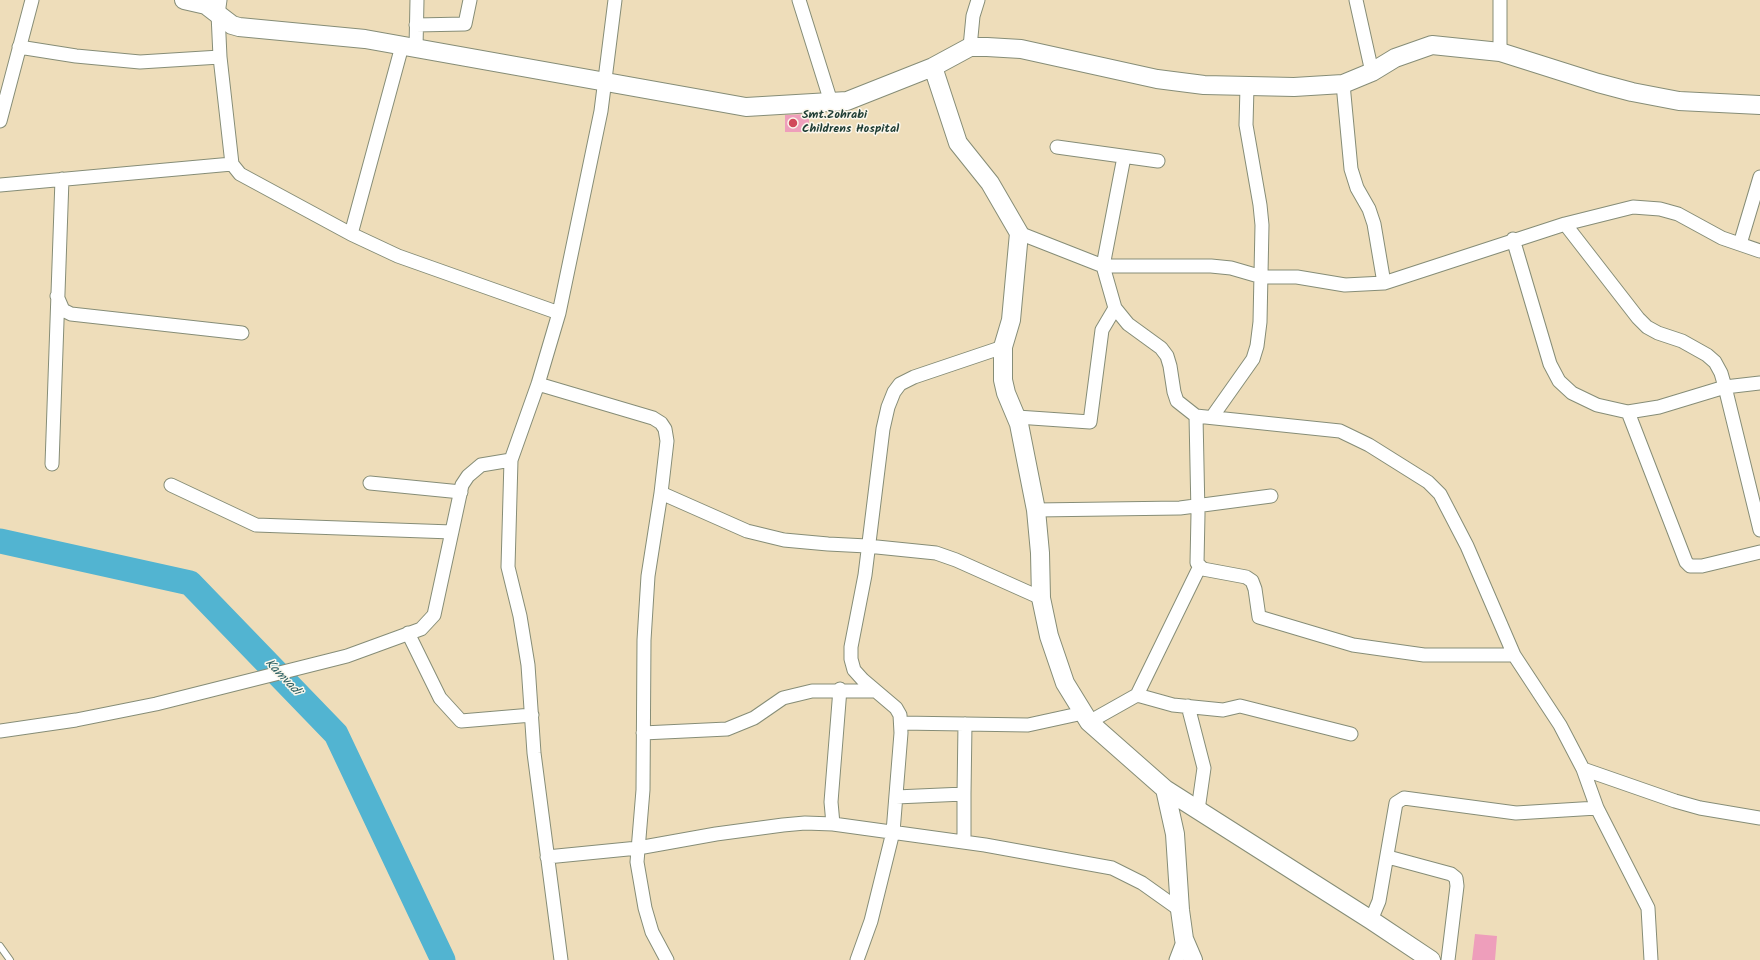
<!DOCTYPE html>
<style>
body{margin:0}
canvas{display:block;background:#eeddba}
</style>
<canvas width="1760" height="960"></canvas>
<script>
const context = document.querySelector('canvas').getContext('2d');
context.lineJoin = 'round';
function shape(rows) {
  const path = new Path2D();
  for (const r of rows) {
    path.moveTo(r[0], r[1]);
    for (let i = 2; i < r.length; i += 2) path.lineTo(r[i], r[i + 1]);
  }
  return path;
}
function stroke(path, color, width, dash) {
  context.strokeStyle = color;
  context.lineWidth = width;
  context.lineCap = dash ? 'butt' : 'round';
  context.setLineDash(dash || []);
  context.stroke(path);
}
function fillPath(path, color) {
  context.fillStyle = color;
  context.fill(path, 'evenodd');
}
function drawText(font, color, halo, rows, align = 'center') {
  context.font = font + ' Kalam,sans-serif';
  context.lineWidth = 3;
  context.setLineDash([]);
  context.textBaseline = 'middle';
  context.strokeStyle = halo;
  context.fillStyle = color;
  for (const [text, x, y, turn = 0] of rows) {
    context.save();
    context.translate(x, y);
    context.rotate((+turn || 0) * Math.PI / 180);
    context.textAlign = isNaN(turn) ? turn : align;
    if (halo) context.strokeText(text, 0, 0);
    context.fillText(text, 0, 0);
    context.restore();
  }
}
const river = shape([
 [0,541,190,583,336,734,443,960]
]);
const building = shape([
 [809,114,809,132,785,132,785,115],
 [1475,934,1497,936,1495,960,1472,960]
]);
const lane = shape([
 [0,946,10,960]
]);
const street = shape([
 [220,0,218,14,220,57,232,164,240,174,351,234,398,256,559,313],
 [799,0,831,102],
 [1356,0,1372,72],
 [1500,0,1500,52],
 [416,25,465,24,470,0],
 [19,47,76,56,140,62,220,57],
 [970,47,973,16,978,0],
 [416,48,417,0],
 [1343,84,1351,169,1357,188,1369,209,1374,224,1384,283],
 [0,121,32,0],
 [1057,147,1158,161],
 [1124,157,1103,266,1115,308,1128,324,1161,348,1167,356,1170,366,1174,392,1177,401,1196,416,1198,514,1197,563,1203,569,1246,577,1252,581,1255,589,1259,617,1353,645,1424,655,1514,655,1560,725,1583,769,1597,808,1648,908,1651,960],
 [0,185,232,164],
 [1565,224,1638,318,1647,327,1658,333,1682,341,1707,355,1715,362,1721,373,1725,387,1760,530],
 [1019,233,1103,266,1211,266,1231,268,1262,277,1297,277,1345,285,1384,283,1565,224,1633,207,1660,209,1678,214,1722,238,1760,251],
 [351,234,402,46],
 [1513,239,1550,364,1559,381,1572,393,1597,405,1628,412,1659,407,1725,387,1760,383],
 [1740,244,1760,177],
 [57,296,63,310,71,314,242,333],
 [538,384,653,418,661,423,665,429,667,441,661,493],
 [1628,412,1686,562,1690,566,1702,566,1760,552],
 [1196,416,1340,431,1369,445,1428,482,1440,494,1467,546,1514,655],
 [1017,417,1090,422,1102,330,1115,308],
 [1212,417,1253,359,1257,346,1260,322,1262,225,1260,205,1246,125,1247,87],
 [511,460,508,567,520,616,528,665,534,753,561,960],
 [52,464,62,179],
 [370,483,461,492],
 [171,485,256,525,452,532],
 [1036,510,1180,508,1271,496],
 [408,633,440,698,461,721,532,715],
 [1137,695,1173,705,1223,710,1240,706,1351,734],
 [1188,706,1204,768,1198,810],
 [1089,722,1137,695,1200,566],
 [901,723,1028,725,1083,713],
 [0,731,76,720,156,704,347,656,421,629,434,615,462,485,468,476,481,465,511,460,538,384,559,313,601,111,615,0],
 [643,733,727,729,754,718,783,698,812,691,876,691],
 [1583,769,1675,801,1700,808,1760,818],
 [896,797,964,794,965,724],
 [833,824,831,802,840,689],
 [964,842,964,794],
 [547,857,638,848,716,834,783,825,805,823,833,824,985,845,1112,868,1142,883,1180,910],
 [1388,857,1451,874,1456,878,1457,886,1448,960],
 [1371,920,1379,901,1396,803,1404,798,1516,813,1597,808],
 [667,960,652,932,645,908,637,862,643,790,644,640,648,576,661,493,747,531,784,540,828,544,867,546,936,553,956,560,1041,598],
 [857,960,871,921,893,832,901,733,900,715,896,708,863,680,854,670,851,659,851,647,865,575,883,429,888,407,894,392,900,384,914,377,1003,347],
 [1176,960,1184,939]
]);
const secondary = shape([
 [184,0,206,5,232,25,239,27,365,39,746,107,847,101,933,67,958,143,990,183,1019,233,1011,320,1003,347,1003,380,1006,393,1019,424,1036,510,1040,553,1041,598,1049,636,1065,683,1089,722,1165,789,1371,920,1431,960],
 [933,67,970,47,987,47,1021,49,1157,79,1204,85,1294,87,1343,84,1372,72,1395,58,1432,45,1500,52,1598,83,1632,92,1679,101,1760,105],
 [1165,789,1175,834,1180,910,1184,939,1193,960]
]);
const markers = [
 [793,123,5,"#d1495b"]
];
const poiNames = [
 ["Smt.Zohrabi",802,116],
 ["Childrens Hospital",802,130]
];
const waterNames = [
 ["Kamvadi",282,678,46]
];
stroke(river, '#52b4d1', 25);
fillPath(building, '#ee9ebb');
stroke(lane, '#868d77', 8);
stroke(street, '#868d77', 15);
stroke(secondary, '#868d77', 20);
stroke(lane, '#fff', 6);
stroke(street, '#fff', 13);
stroke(secondary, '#fff', 18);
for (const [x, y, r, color] of markers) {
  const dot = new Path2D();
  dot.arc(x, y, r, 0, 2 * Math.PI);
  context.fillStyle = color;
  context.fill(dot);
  stroke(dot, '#fbf7ec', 1.5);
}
drawText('bold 12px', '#1f3d34', '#fbf7ec', poiNames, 'left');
drawText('italic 13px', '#2e6163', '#fbf7ec', waterNames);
</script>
